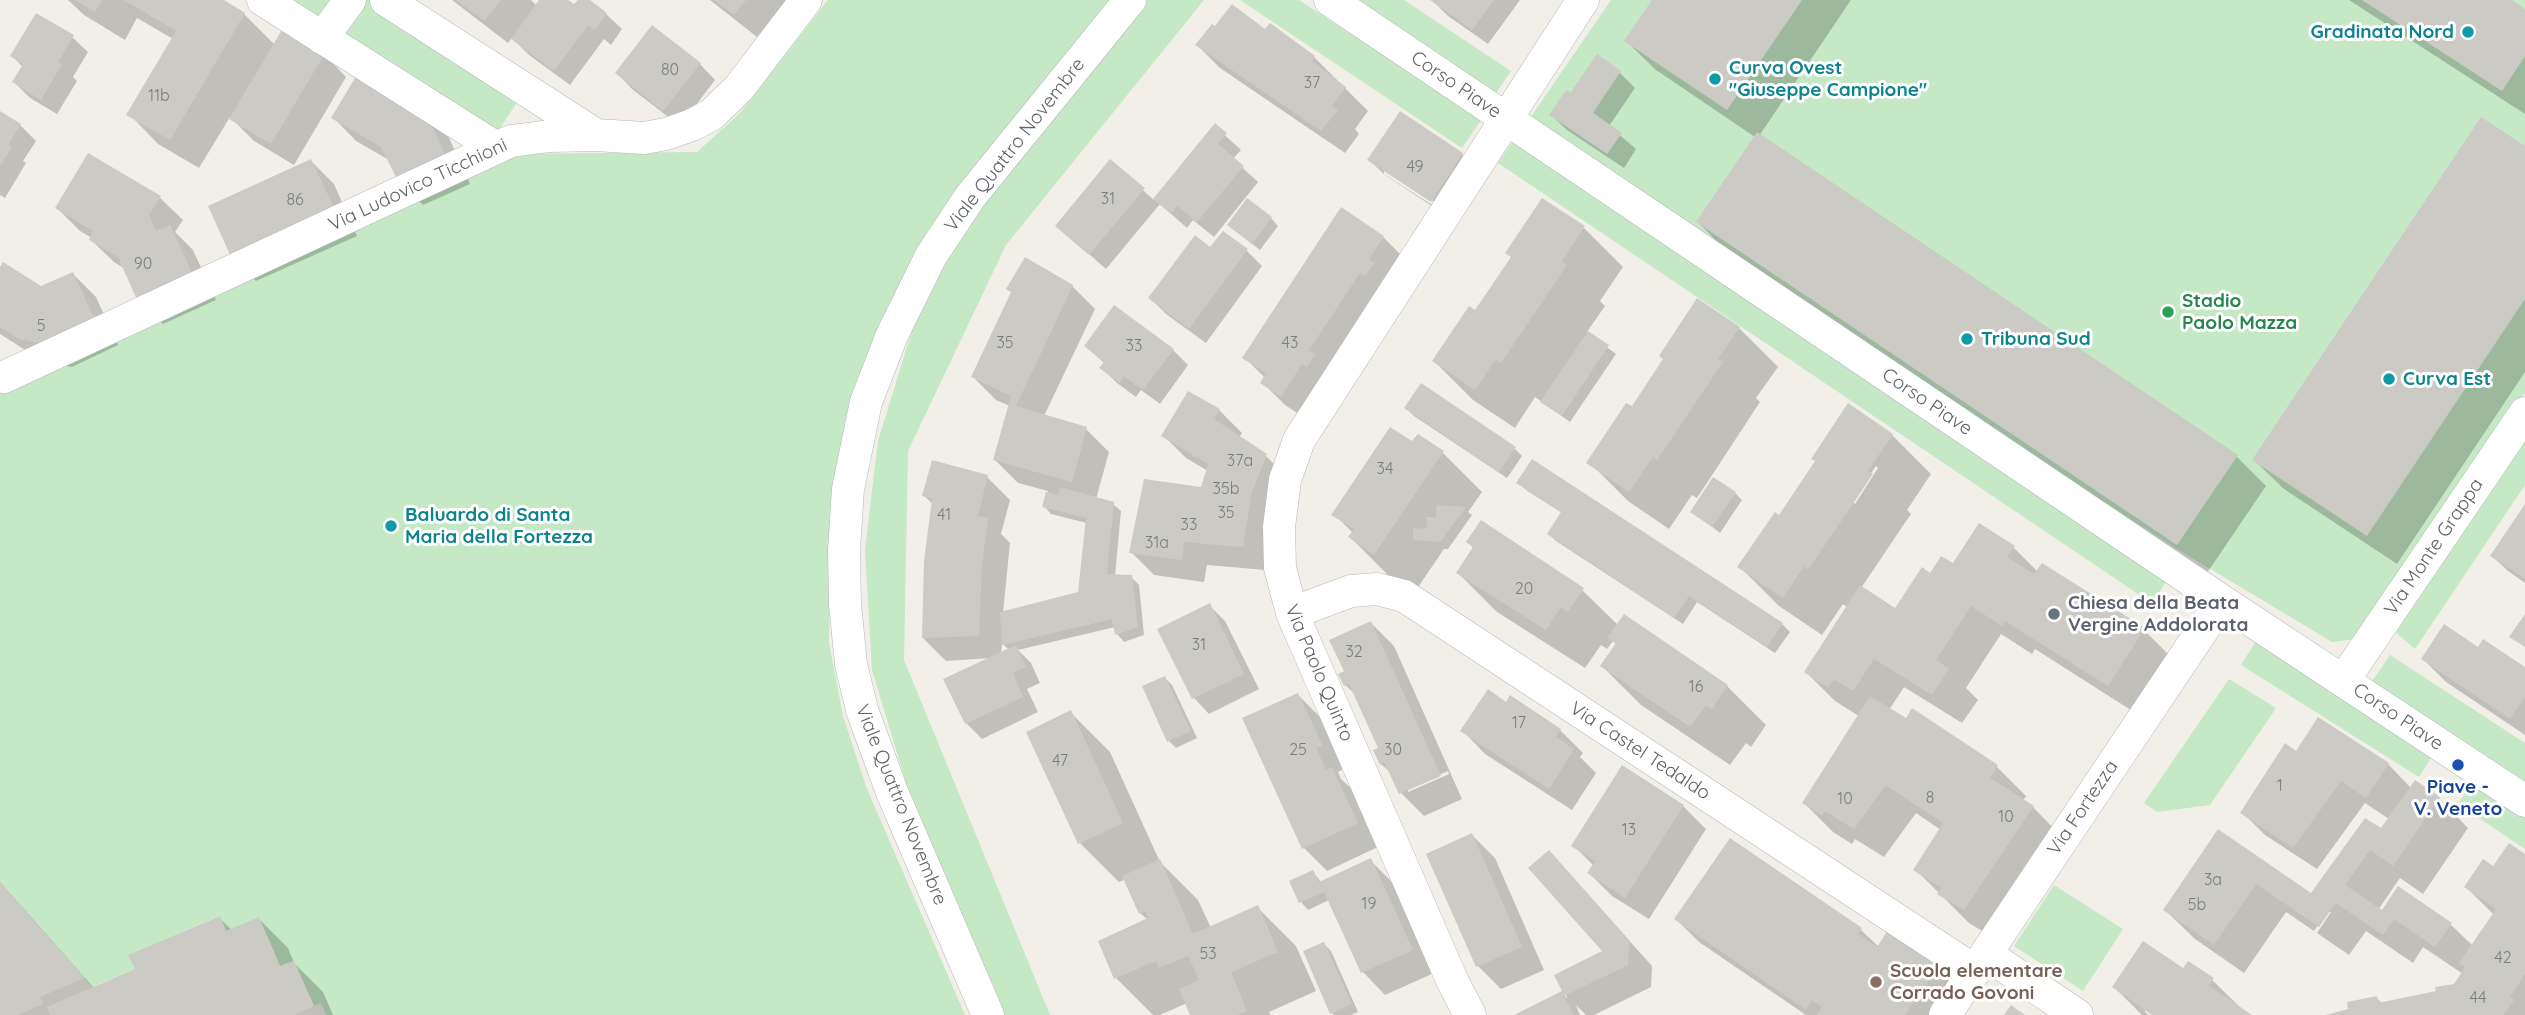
<!DOCTYPE html>
<style>
body{margin:0}
canvas{display:block;background:#f1efe8}
</style>
<canvas width="2525" height="1015"></canvas>
<script>
const context = document.querySelector('canvas').getContext('2d');
context.lineJoin = 'round';
function fillPath(path, color) {
  context.fillStyle = color;
  context.fill(path, 'evenodd');
}
function shape(rows) {
  const path = new Path2D();
  for (const r of rows) {
    path.moveTo(r[0], r[1]);
    for (let i = 2; i < r.length; i += 2) path.lineTo(r[i], r[i + 1]);
  }
  return path;
}
function stroke(path, color, width, dash) {
  context.strokeStyle = color;
  context.lineWidth = width;
  context.lineCap = dash ? 'butt' : 'round';
  context.setLineDash(dash || []);
  context.stroke(path);
}
function drawText(font, color, halo, rows, align = 'center') {
  context.font = font + ' Quicksand,sans-serif';
  context.lineWidth = 6;
  context.setLineDash([]);
  context.textBaseline = 'middle';
  context.strokeStyle = halo;
  context.fillStyle = color;
  for (const [text, x, y, turn = 0] of rows) {
    context.save();
    context.translate(x, y);
    context.rotate((+turn || 0) * Math.PI / 180);
    context.textAlign = isNaN(turn) ? turn : align;
    if (halo) context.strokeText(text, 0, 0);
    context.fillText(text, 0, 0);
    context.restore();
  }
}
const green = shape([
 [278,0,330,0,315,24],
 [366,0,371,0,522,95,496,134,342,37],
 [828,0,1111,0,965,178,909,266,830,559,829,643,843,716,867,789,965,1015,326,1015,321,1003,314,1006,294,961,280,966,259,917,226,931,219,916,129,955,135,969,92,987,0,882,0,391,508,154,697,152,740,113],
 [1142,0,1204,0,1006,245,908,451,904,660,1050,1015,1003,1015,907,786,872,670,865,550,878,441,918,311,980,203],
 [1240,0,1299,0,1481,120,1462,148],
 [1341,0,1404,0,1511,71,1492,99],
 [1611,0,2525,0,2525,393,2362,638,2332,642,2177,549,1687,232,1526,124],
 [1514,140,2169,576,2153,604,1498,163],
 [2525,434,2525,485,2415,649,2393,630],
 [2260,635,2436,750,2419,777,2241,665],
 [2390,655,2525,743,2525,784,2371,683],
 [2229,679,2276,708,2210,805,2157,812,2144,803],
 [2476,776,2525,809,2525,849,2458,804],
 [2054,885,2123,929,2083,991,2014,946]
]);
const shadow = shape([
 [68,0,221,0,244,14,275,45,324,54,346,77,294,165,254,141,230,117,199,168,158,144,129,114,173,39,137,18,125,40,84,15],
 [452,0,531,0,537,6,542,0,565,0,574,6,581,0,587,0,606,14,622,29,611,45,604,39,570,85,529,55,512,38,508,43],
 [710,0,786,0,757,37],
 [1432,0,1520,0,1488,44,1448,16],
 [1654,0,1851,0,1759,136,2237,457,2266,486,2207,573,1727,252,1698,222,1755,137,1656,70,1626,41],
 [2349,0,2509,0,2525,11,2525,114],
 [1271,25,1314,57,1368,111,1355,129,1359,134,1345,153,1220,68,1197,45,1266,32],
 [72,37,88,52,73,77,77,81,57,114,30,98,14,82,23,67,12,56],
 [700,64,715,80,680,126,632,89,617,73],
 [1620,73,1635,88,1609,126,1636,149,1624,168,1567,130,1551,115,1571,95],
 [0,113,20,125,36,141,23,161,26,163,5,198,0,195],
 [425,114,449,138,470,184,423,205,400,182,389,160,356,141,334,118],
 [1215,126,1241,150,1233,159,1258,182,1214,237,1193,220,1187,228,1160,204,1106,269,1057,226,1110,161,1154,200],
 [2525,148,2525,372,2397,564,2284,489,2254,460],
 [1462,154,1478,170,1447,216,1385,175,1369,160],
 [1384,169,1439,205,1437,208,1384,174],
 [311,161,334,184,357,236,256,281,233,258],
 [160,198,183,220,175,232,193,250,216,300,163,324,140,301,125,269,114,262,91,240,92,238,80,231,57,208],
 [1271,218,1278,226,1260,250,1229,225],
 [1584,228,1623,267,1600,301,1605,306,1587,332,1616,354,1570,422,1535,397,1515,428,1473,400,1434,361,1476,312],
 [1383,237,1406,260,1305,418,1285,405,1262,382,1265,378,1245,358],
 [1211,249,1247,251,1262,266,1206,343,1166,314,1150,298],
 [0,270,41,288,73,274,96,297,118,345,72,367,44,362,0,334],
 [1072,286,1095,309,1044,416,1086,429,1109,452,1096,499,1113,504,1121,511,1115,576,1131,577,1139,585,1144,635,1124,642,1117,634,1115,627,1018,650,1031,663,1040,683,1027,689,1038,712,982,739,966,723,991,658,946,661,923,638,933,504,924,496,987,477,1010,500,1001,534,1010,543,1003,613,1079,593,1087,523,1051,514,1044,506,1048,491,1018,483,995,460,1010,406,996,400,973,377],
 [1002,643,1009,650,1001,654],
 [1739,328,1778,367,1756,398,1760,402,1697,498,1692,495,1669,529,1628,501,1589,462,1632,409],
 [1086,346,1173,350,1188,365,1160,404,1141,390,1136,397,1117,383,1102,368,1105,364],
 [1188,393,1219,410,1242,433,1239,438,1266,456,1289,479,1265,570,1207,565,1204,582,1154,575,1131,552,1202,489,1208,471,1186,458,1163,435],
 [1406,408,1514,448,1522,456,1507,478,1414,416],
 [1892,435,1931,474,1907,510,1911,514,1861,588,1896,610,1931,575,1954,565,2013,547,2038,572,2144,630,2173,659,2137,714,2035,649,2032,654,2001,634,1966,688,1978,700,1962,723,1904,687,1889,710,1906,721,1913,711,1997,767,2026,796,2023,801,2033,807,2062,837,1994,938,1969,923,1915,869,1941,830,1916,813,1884,857,1855,839,1852,844,1833,832,1804,803,1859,716,1835,701,1806,672,1847,607,1843,604,1822,635,1779,606,1740,567,1779,517],
 [1876,466,1878,468,1855,504,1852,501],
 [1418,436,1443,453,1482,492,1468,512,1472,515,1448,549,1444,549,1414,593,1389,576,1350,537,1353,533,1334,514,1413,444],
 [1532,461,1782,624,1790,632,1775,653,1697,602,1683,624,1556,541,1549,534,1562,513,1526,490,1519,482],
 [1735,493,1742,500,1720,533,1692,511],
 [2525,507,2525,583,2508,571,2492,556],
 [1468,542,1582,590,1618,625,1727,686,1766,725,1751,747,1746,743,1730,765,1641,705,1602,666,1617,645,1613,641,1607,649,1601,645,1585,668,1497,612,1458,573,1474,549],
 [1209,605,1225,621,1259,689,1209,714,1194,698,1160,630],
 [1371,623,1394,646,1462,799,1424,816,1401,793,1392,774,1381,764,1380,749,1357,696,1345,685,1346,672],
 [1448,771,1449,774,1408,792,1408,788],
 [2423,659,2525,669,2525,735,2446,682],
 [1165,678,1172,685,1197,738,1176,748,1169,741],
 [1298,695,1321,718,1344,769,1338,772,1341,779,1355,792,1380,846,1327,871,1304,848],
 [1506,704,1560,730,1583,753,1580,757,1596,773,1572,810,1485,754,1463,731],
 [1071,713,1110,752,1160,862,1198,900,1211,928,1257,907,1296,946,1316,991,1269,1012,1270,1015,1192,1015,1187,1003,1160,1015,1153,1015,1116,978,1148,920,1140,913,1126,879,1119,882,1080,843],
 [2297,753,2388,764,2411,788,2439,798,2468,828,2423,894,2400,878,2378,910,2450,924,2473,946,2494,915,2466,887,2493,869,2525,856,2525,1015,2329,1015,2350,1011,2377,998,2382,1004,2438,993,2455,985,2463,974,2423,947,2413,963,2366,931,2349,955,2317,933,2331,912,2327,912,2314,931,2286,912,2244,973,2195,939,2165,910,2218,832,2312,895,2381,831,2389,819,2365,803,2317,869,2265,835,2242,812],
 [1683,806,1706,829,1649,919,1612,896,1589,873,1594,866,1573,845],
 [1472,835,1495,858,1544,970,1501,989,1478,966,1428,855],
 [1549,852,1652,966,1651,987,1594,1015,1586,1015,1576,1005,1580,1015,1518,1015,1562,993,1568,999,1556,976,1605,951],
 [1371,861,1393,883,1434,973,1385,995,1363,972,1329,900,1308,910,1301,902,1313,872,1322,883],
 [0,882,94,988,137,970,219,918,232,930,259,919,288,948,294,963,323,992,333,1015,0,1015],
 [1676,919,1860,929,1879,947,1938,966,1961,989,1943,1015,1806,1015,1699,942],
 [1324,944,1331,951,1358,1012,1351,1015,1334,1015,1332,1013],
 [2184,971,2212,980,2248,1015,2155,1015,2145,1008,2145,1012,2149,1015,2142,1015,2114,987]
]);
const building = shape([
 [75,0,102,0,95,12],
 [124,0,224,0,245,13,170,140,126,115,176,31],
 [456,0,501,0,484,21],
 [539,0,568,0,574,4,578,0,590,0,607,13,595,30,588,25,554,71,511,39],
 [714,0,746,0,734,15],
 [1430,0,1494,0,1472,30],
 [1652,0,1802,0,1727,110,1624,41],
 [2362,0,2512,0,2525,9,2525,56,2502,91],
 [1232,4,1265,29,1270,23,1315,56,1312,61,1346,87,1332,106,1338,110,1321,131,1195,45,1212,24,1215,26],
 [36,13,74,35,58,62,62,64,41,100,12,82,23,64,10,56],
 [652,25,701,63,663,111,615,73],
 [283,28,325,53,271,144,229,119],
 [1597,54,1621,71,1593,113,1622,133,1607,154,1549,115,1566,90,1571,92],
 [358,73,426,113,448,161,399,183,381,147,331,118],
 [0,111,21,124,8,145,12,147,0,166],
 [1400,111,1463,153,1431,202,1367,160],
 [2481,117,2525,146,2525,299,2367,536,2252,460],
 [1215,123,1227,133,1218,144,1244,166,1197,222,1177,206,1171,214,1153,199],
 [1757,132,2238,455,2177,545,1696,222],
 [88,153,161,196,149,215,156,231,170,225,194,277,138,302,118,257,89,240,93,231,55,208],
 [311,159,336,212,232,259,208,206],
 [1110,159,1145,188,1089,255,1055,226],
 [1247,198,1272,217,1252,244,1227,225],
 [1542,198,1585,226,1561,262,1567,265,1501,363,1496,359,1475,390,1432,361,1469,306,1475,310,1511,257,1505,253],
 [1341,207,1384,236,1369,259,1374,263,1365,276,1360,273,1309,350,1315,354,1307,367,1302,364,1281,397,1260,383,1266,373,1242,358],
 [1223,231,1248,249,1189,329,1148,298,1195,235,1210,247],
 [1025,257,1073,285,1016,406,1087,427,1072,482,993,460,1011,396,971,377,1011,292,1006,289],
 [3,262,41,286,73,272,96,322,48,345,19,339,0,327,0,267],
 [1697,298,1740,327,1718,359,1723,362,1657,460,1653,457,1629,492,1586,463,1626,403,1632,406,1663,359,1659,356],
 [1114,305,1174,349,1143,390,1124,376,1120,383,1099,368,1104,362,1084,346],
 [1588,331,1609,345,1562,416,1540,402],
 [1421,383,1516,447,1499,472,1404,408],
 [1188,391,1220,409,1214,419,1267,454,1251,495,1243,547,1184,542,1182,560,1129,553,1144,479,1201,487,1208,464,1161,436],
 [1848,403,1893,434,1868,471,1873,474,1808,570,1804,566,1783,598,1737,567,1775,512,1779,515,1815,461,1811,459],
 [1390,427,1412,441,1418,434,1444,451,1374,555,1348,537,1354,529,1331,515],
 [1532,459,1783,623,1767,647,1689,596,1674,618,1547,534,1561,512,1516,483],
 [932,460,988,475,978,516,988,518,982,565,979,636,922,638,924,561,932,499,922,496],
 [1713,477,1736,492,1712,527,1690,512],
 [1060,487,1114,502,1107,574,1132,575,1138,627,1115,635,1112,619,1002,645,1000,612,1078,592,1086,518,1042,507,1046,492,1058,495],
 [2525,504,2525,579,2490,556],
 [1437,505,1466,507,1440,542,1413,540,1413,528,1426,529,1427,517,1436,517],
 [1481,520,1584,588,1568,612,1561,607,1546,630,1456,573,1473,547,1466,542],
 [1979,523,2015,546,2007,557,2034,574,2042,563,2145,628,2108,686,2005,621,2002,626,1971,606,1936,660,1949,669,1932,695,1874,659,1853,691,1834,679,1828,688,1804,672,1860,585,1895,608,1922,567,1930,573,1941,556,1953,563],
 [1210,603,1244,674,1192,699,1157,629],
 [1624,614,1728,685,1712,709,1706,705,1690,727,1600,666,1616,643,1607,638],
 [2525,614,2525,647,2509,637],
 [1371,621,1441,776,1399,794,1384,762,1380,765,1373,750,1378,748,1349,684,1344,686,1338,674,1344,671,1329,640],
 [2444,624,2478,647,2483,639,2525,667,2525,697,2510,719,2421,659],
 [1016,645,1026,667,1013,673,1023,697,965,724,943,679],
 [1165,676,1191,731,1167,742,1142,686],
 [1488,689,1506,702,1510,695,1561,729,1556,737,1574,749,1549,789,1460,731],
 [1298,693,1323,746,1316,748,1326,770,1332,767,1358,823,1302,849,1242,718],
 [1870,696,1906,718,1912,708,1998,765,1990,778,2034,806,1964,910,1937,894,1941,888,1913,870,1943,823,1886,785,1854,829,1825,811,1822,816,1802,803],
 [1071,710,1123,823,1078,844,1026,732],
 [2318,717,2389,763,2366,798,2341,781,2293,848,2240,813,2285,743,2296,751],
 [1622,765,1684,805,1625,898,1587,873,1595,861,1571,846],
 [2415,780,2440,797,2393,866,2370,850,2345,885,2382,910,2398,886,2452,923,2435,947,2394,919,2383,935,2336,903,2319,927,2256,884,2214,945,2163,910,2218,829,2311,893,2365,818,2381,828],
 [1472,833,1522,947,1476,967,1426,854],
 [1730,838,1862,928,1858,934,1877,947,1888,930,1939,965,1905,1015,1817,1015,1822,1007,1812,1000,1806,1010,1674,919],
 [2509,843,2525,854,2525,974,2510,997,2514,1000,2503,1015,2326,1015,2348,1009,2347,1002,2377,996,2378,1003,2436,991,2435,987,2454,984,2465,967,2459,963,2496,909,2464,887,2483,859,2493,866],
 [1549,850,1630,941,1628,965,1564,996,1574,1015,1514,1015,1562,991,1554,975,1602,951,1528,868],
 [1371,858,1413,950,1361,973,1324,892,1299,903,1289,881,1313,870,1319,882],
 [1160,859,1193,934,1258,905,1278,952,1231,972,1247,1011,1238,1015,1190,1015,1179,989,1199,980,1188,956,1159,968,1156,961,1114,979,1098,941,1148,918,1145,911,1139,914,1122,876],
 [0,883,85,978,40,997,43,1004,18,1015,0,1015],
 [220,916,226,931,259,917,280,966,294,961,314,1006,294,1015,50,1015,47,1007,135,969,128,955],
 [2143,941,2183,968,2188,961,2214,978,2209,986,2252,1015,2152,1015,2112,987],
 [1324,942,1352,1004,1330,1014,1303,951],
 [2011,1005,2025,1015,2004,1015]
]);
const minor = shape([
 [263,0,495,147],
 [386,0,596,135],
 [1330,0,2222,601,2525,801],
 [322,38,350,0],
 [4,377,511,141,550,136,596,135,644,138,666,134,692,125,711,115,739,88,806,0],
 [1292,613,1351,591,1377,589,1404,596,1975,971],
 [2343,681,2525,413],
 [1986,954,2077,1015],
 [988,1015,892,792,862,710,851,664,845,604,844,550,848,489,866,402,892,335,931,256,970,197,1130,0],
 [1470,1015,1452,980,1292,613,1280,568,1279,527,1285,480,1299,440,1583,0],
 [1945,1015,2222,601]
]);
const markers = [
 [2468,32,7,"#0f9aa8"],
 [1715,79,7,"#0f9aa8"],
 [2168,312,7,"#2e9e5b"],
 [1967,339,7,"#0f9aa8"],
 [2389,379,7,"#0f9aa8"],
 [391,526,7,"#0f9aa8"],
 [2054,614,7,"#6b7280"],
 [2458,765,7,"#1a4fb4"],
 [1876,982,7,"#8d6e63"]
];
const numberNames = [
 ["80",670,70],
 ["37",1312,83],
 ["11b",159,96],
 ["49",1415,167],
 ["31",1108,199],
 ["86",295,200],
 ["90",143,264],
 ["5",41,326],
 ["35",1005,343],
 ["43",1290,343],
 ["33",1134,346],
 ["37a",1240,461],
 ["34",1385,469],
 ["35b",1226,489],
 ["35",1226,513],
 ["41",944,515],
 ["33",1189,525],
 ["31a",1157,543],
 ["20",1524,589],
 ["31",1199,645],
 ["32",1354,652],
 ["16",1696,687],
 ["17",1519,723],
 ["25",1298,750],
 ["30",1393,750],
 ["47",1060,761],
 ["1",2280,786],
 ["8",1930,798],
 ["10",1845,799],
 ["10",2006,817],
 ["13",1629,830],
 ["3a",2213,880],
 ["19",1369,904],
 ["5b",2197,905],
 ["53",1208,954],
 ["42",2503,958],
 ["44",2478,998]
];
const cultureNames = [
 ["Gradinata Nord",2454,32,"right"],
 ["Curva Ovest",1729,68],
 ["\"Giuseppe Campione\"",1729,90],
 ["Tribuna Sud",1981,339],
 ["Curva Est",2403,379],
 ["Baluardo di Santa",405,515],
 ["Maria della Fortezza",405,537]
];
const streetNames = [
 ["Corso Piave",1456,85,34],
 ["Viale Quattro Novembre",1015,145,-52],
 ["Via Ludovico Ticchioni",418,185,-25],
 ["Corso Piave",1927,402,34],
 ["Via Monte Grappa",2434,547,-56],
 ["Via Paolo Quinto",1319,673,67],
 ["Corso Piave",2398,717,34],
 ["Via Castel Tedaldo",1640,751,33],
 ["Viale Quattro Novembre",901,805,68],
 ["Via Fortezza",2083,808,-56]
];
const leisureNames = [
 ["Stadio",2182,301],
 ["Paolo Mazza",2182,323]
];
const worshipNames = [
 ["Chiesa della Beata",2068,603],
 ["Vergine Addolorata",2068,625]
];
const transitNames = [
 ["Piave -",2458,787],
 ["V. Veneto",2458,809]
];
const educationNames = [
 ["Scuola elementare",1890,971],
 ["Corrado Govoni",1890,993]
];
fillPath(green, '#c5e8c5');
fillPath(shadow, '#0003');
fillPath(building, '#cccac5');
stroke(minor, '#b5b8bc', 33);
stroke(minor, '#fff', 32);
for (const [x, y, r, color] of markers) {
  const dot = new Path2D();
  dot.arc(x, y, r, 0, 2 * Math.PI);
  context.fillStyle = color;
  context.fill(dot);
  stroke(dot, '#fff', 2.5);
}
drawText('16px', '#7a7d7f', null, numberNames);
drawText('bold 19px', '#0d838f', '#fff', cultureNames, 'left');
drawText('19px', '#5f6368', '#fff', streetNames);
drawText('bold 19px', '#27864d', '#fff', leisureNames, 'left');
drawText('bold 19px', '#5b616d', '#fff', worshipNames, 'left');
drawText('bold 19px', '#164399', '#fff', transitNames);
drawText('bold 19px', '#785e54', '#fff', educationNames, 'left');
</script>
